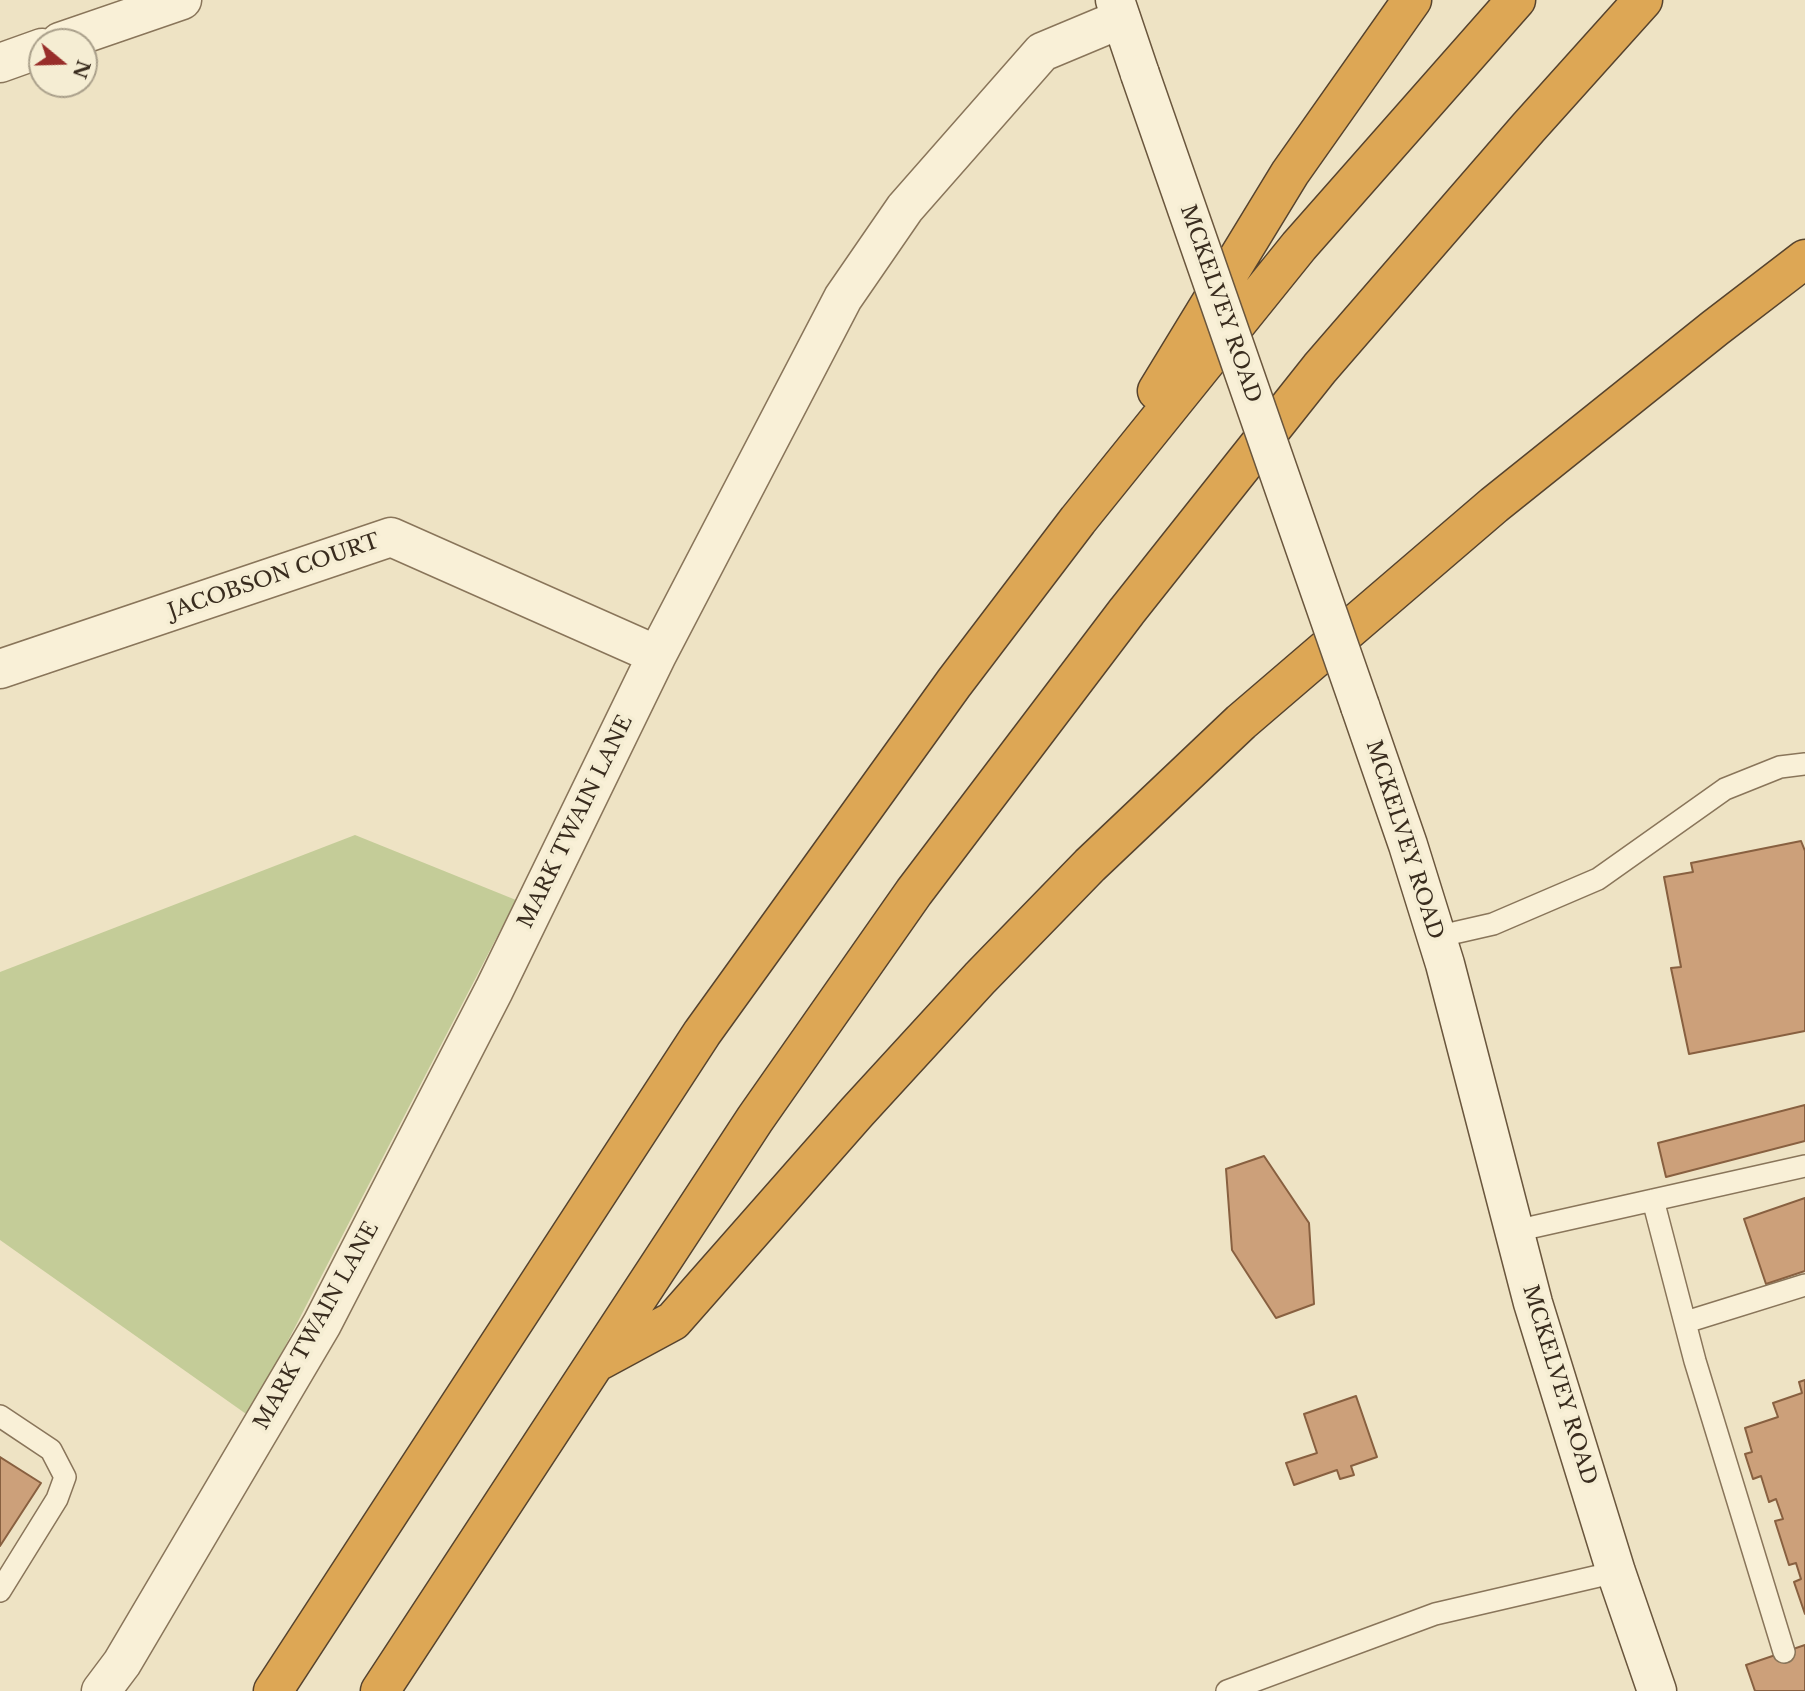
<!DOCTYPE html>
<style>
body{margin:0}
#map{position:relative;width:1805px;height:1691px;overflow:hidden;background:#eee3c4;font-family:"Libre Baskerville",serif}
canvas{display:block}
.north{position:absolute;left:28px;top:28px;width:70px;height:70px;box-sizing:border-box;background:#f5edd3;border:2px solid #aaa08b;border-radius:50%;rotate:109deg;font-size:19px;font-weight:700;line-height:28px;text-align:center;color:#392c1e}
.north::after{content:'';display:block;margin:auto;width:24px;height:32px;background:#982e2a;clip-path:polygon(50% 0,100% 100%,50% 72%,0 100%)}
</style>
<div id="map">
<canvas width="1805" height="1691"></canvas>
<div class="north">N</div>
</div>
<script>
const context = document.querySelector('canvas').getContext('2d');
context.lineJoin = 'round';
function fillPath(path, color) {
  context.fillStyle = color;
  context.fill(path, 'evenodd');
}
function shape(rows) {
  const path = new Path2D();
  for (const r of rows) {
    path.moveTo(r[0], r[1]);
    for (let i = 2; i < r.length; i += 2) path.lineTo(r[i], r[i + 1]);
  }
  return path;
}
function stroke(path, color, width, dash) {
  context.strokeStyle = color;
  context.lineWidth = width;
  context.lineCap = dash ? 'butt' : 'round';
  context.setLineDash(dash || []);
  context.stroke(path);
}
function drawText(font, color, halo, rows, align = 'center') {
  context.font = font + ' "Libre Baskerville",serif';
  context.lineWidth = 7;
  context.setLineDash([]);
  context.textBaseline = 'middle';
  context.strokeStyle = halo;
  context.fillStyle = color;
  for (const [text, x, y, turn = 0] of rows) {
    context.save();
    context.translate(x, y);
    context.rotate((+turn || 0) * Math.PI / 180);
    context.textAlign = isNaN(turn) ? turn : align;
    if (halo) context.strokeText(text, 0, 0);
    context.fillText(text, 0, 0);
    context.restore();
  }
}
const green = shape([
 [355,835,516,900,249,1416,0,1240,0,972]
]);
const building = shape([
 [1801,841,1805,851,1805,1031,1689,1054,1671,968,1681,967,1664,877,1693,872,1691,863,1801,841],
 [1805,1105,1805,1141,1666,1177,1658,1143,1805,1105],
 [1264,1156,1309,1223,1314,1304,1276,1318,1232,1250,1226,1169,1264,1156],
 [1805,1198,1805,1271,1766,1284,1744,1219,1805,1198],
 [1805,1380,1805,1614,1794,1582,1801,1579,1796,1563,1789,1565,1775,1521,1783,1519,1776,1499,1769,1502,1761,1476,1753,1479,1745,1454,1752,1452,1745,1428,1778,1417,1773,1403,1802,1393,1799,1382,1805,1380],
 [1356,1396,1377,1457,1351,1466,1354,1475,1340,1479,1337,1470,1294,1485,1286,1463,1317,1453,1304,1414,1356,1396],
 [0,1457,41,1483,0,1546,0,1457],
 [1805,1645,1805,1691,1755,1691,1746,1665,1805,1645]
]);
const lane = shape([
 [1436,937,1493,924,1598,879,1725,789,1780,767,1805,764],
 [1653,1200,1695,1361,1784,1652],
 [1515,1231,1805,1166],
 [1686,1322,1805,1285],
 [0,1416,51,1450,65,1477,57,1499,0,1591],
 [1227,1691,1435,1614,1616,1572]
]);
const street = shape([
 [60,42,182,0],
 [0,63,42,48],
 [0,669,391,537,657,655],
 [101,1691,122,1663,322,1324,494,990,657,655,843,298,905,208,1042,52,1121,19]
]);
const secondary = shape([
 [1115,0,1140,74],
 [1360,706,1408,845,1445,964,1533,1303,1616,1572,1657,1691]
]);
const highway = shape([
 [1157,391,1290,173,1412,0],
 [599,1361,673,1321,857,1112,980,978,1090,865,1241,722,1494,505,1715,328,1805,259],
 [273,1691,702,1033,954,683,1078,520,1299,246,1516,0],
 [380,1691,755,1119,914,892,1127,611,1320,368,1528,128,1643,0]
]);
const secondaryBridge = shape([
 [1140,74,1360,706]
]);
const streetNames = [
 ["MCKELVEY ROAD",1220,304,71],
 ["JACOBSON COURT",274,577,-19],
 ["MARK TWAIN LANE",576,822,-64],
 ["MCKELVEY ROAD",1404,840,72],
 ["MARK TWAIN LANE",317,1326,-61],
 ["MCKELVEY ROAD",1559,1385,73]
];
fillPath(green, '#c4cc98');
fillPath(building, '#cca07a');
stroke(building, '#886040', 2);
stroke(lane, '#89755a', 24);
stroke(street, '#89755a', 41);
stroke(secondary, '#6a563d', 41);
stroke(highway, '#56432e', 41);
stroke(lane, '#f9f0d7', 21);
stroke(street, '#f9f0d7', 38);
stroke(secondary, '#f9f0d7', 38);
stroke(highway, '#dda755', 38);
stroke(secondaryBridge, '#6a563d', 41, []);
stroke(secondaryBridge, '#f9f0d7', 38);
drawText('21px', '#392c1e', '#f5edd3', streetNames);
</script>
